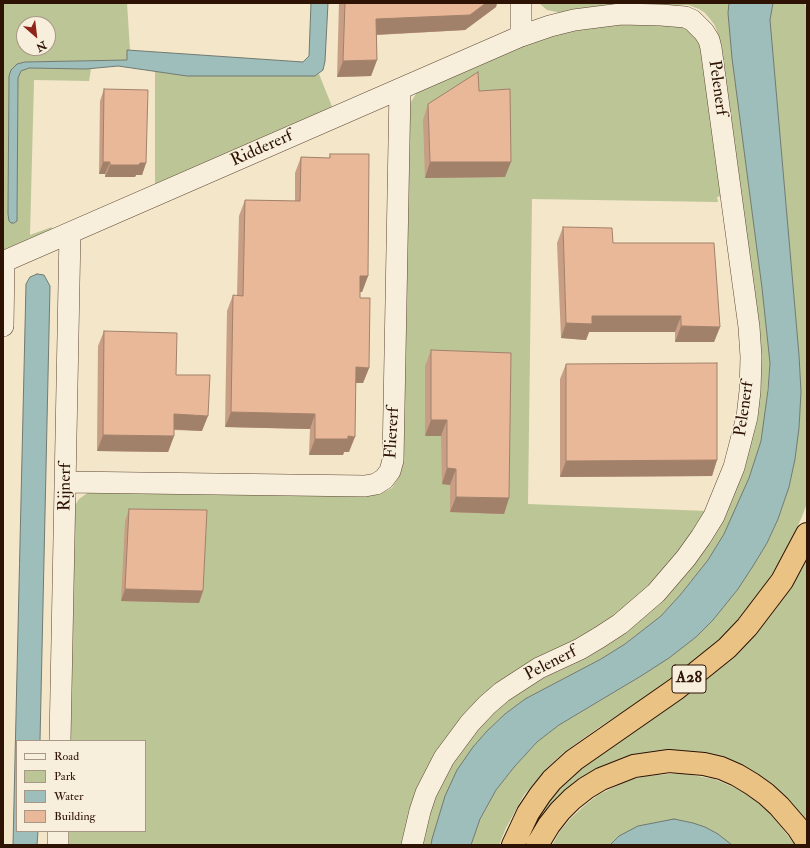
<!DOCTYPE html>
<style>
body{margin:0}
#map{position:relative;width:810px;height:848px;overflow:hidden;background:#f3e6c9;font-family:"IM FELL Double Pica",serif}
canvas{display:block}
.frame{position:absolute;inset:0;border:4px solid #2e1203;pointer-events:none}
.legend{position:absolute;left:16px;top:740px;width:130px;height:92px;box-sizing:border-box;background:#f7efdc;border:1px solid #a79785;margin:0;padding:5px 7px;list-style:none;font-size:12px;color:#2e1203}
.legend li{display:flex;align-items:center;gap:8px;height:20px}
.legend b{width:20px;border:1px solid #a79785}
.north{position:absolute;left:16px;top:16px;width:40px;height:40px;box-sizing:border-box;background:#f7efdc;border:1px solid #a79785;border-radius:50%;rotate:152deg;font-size:11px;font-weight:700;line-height:16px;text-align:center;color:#2e1203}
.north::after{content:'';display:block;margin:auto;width:14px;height:18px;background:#8f2418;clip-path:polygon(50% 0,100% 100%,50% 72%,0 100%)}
</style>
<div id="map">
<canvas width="810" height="848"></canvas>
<div class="frame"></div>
<ul class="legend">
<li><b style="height:5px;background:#f7efdc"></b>Road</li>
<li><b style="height:11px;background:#bbc596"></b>Park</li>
<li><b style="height:11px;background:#9dbebb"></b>Water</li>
<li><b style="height:11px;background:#e8b899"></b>Building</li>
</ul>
<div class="north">N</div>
</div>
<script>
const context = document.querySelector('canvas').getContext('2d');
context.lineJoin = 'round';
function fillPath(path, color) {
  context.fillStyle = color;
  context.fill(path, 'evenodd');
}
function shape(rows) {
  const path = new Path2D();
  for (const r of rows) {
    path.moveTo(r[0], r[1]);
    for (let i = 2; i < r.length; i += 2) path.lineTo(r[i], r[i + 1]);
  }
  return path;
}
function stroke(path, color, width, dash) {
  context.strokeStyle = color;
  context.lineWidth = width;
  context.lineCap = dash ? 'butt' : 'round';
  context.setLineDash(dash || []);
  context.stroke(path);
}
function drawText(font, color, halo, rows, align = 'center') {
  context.font = font + ' "IM FELL Double Pica",serif';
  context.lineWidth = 3;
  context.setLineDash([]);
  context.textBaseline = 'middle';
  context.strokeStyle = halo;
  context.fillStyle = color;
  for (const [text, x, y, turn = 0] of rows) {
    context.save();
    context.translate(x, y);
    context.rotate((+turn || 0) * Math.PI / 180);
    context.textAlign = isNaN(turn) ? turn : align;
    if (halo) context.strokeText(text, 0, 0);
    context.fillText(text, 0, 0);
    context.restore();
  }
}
const green = shape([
 [3,3,127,3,130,50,127,50,127,60,25,62,17,64,11,70,9,76,8,214,9,221,14,223,17,221,18,78,19,74,24,69,29,68,91,69,89,81,34,80,30,235,52,227,51,233,3,254],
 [24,24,48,24,48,48,24,48],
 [539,3,729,3,728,13,732,58,762,288,770,363,765,416,761,441,749,478,738,505,724,534,708,560,681,594,661,616,625,644,601,659,525,699,505,714,487,731,473,747,438,818,431,845,420,845,427,814,462,745,507,699,625,631,742,470,741,211,717,31,714,24,705,13,699,9,688,5,648,5,566,14,547,10],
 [773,3,805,3,807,15,807,503,803,514,793,537,768,581,734,625,715,644,672,680,598,728,563,753,549,766,524,795,506,828,499,845,471,845,480,819,496,790,515,766,537,742,559,725,641,676,696,637,713,620,738,589,767,543,778,519,789,487,795,459,799,428,801,392,799,355,770,20],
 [622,22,683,25,702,43,723,196,717,197,718,202,532,199,528,504,707,511,666,572,615,618,497,687,404,845,65,845,65,831,145,831,145,741,67,741,73,511,75,505,79,499,89,492,373,495,380,494,392,488,399,477,401,471,408,114,411,102,417,92,553,33],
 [155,71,187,76,315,76,319,74,333,109,155,186],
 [807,546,807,832,755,779,633,760,531,845,519,845,554,785,679,694],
 [680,773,714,779,731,786,746,794,760,804,773,816,795,845,732,845,730,843,619,836,610,845,552,845,560,831,571,818,584,806,598,795,629,780,646,776]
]);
const water = shape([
 [311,3,328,3,325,61,323,70,315,76,187,76,118,66,86,69,29,68,21,71,18,78,17,221,14,223,11,223,9,221,8,214,9,76,11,70,17,64,25,62,127,60,127,50,303,62,309,56,311,3],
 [729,3,773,3,770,20,799,355,801,392,799,428,795,459,789,487,778,519,767,543,753,566,738,589,713,620,696,637,669,658,641,676,559,725,537,742,515,766,496,790,480,819,471,845,431,845,432,839,445,796,457,770,473,747,487,731,505,714,525,699,601,659,625,644,661,616,681,594,708,560,724,534,749,478,761,441,768,390,770,363,762,288,732,58,728,13,729,3],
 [37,274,44,275,50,286,40,741,17,741,17,831,38,831,37,845,13,845,26,284,30,277,37,274],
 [674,819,693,823,705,827,718,834,732,845,610,845,619,836,638,826,674,819]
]);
const minor = shape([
 [521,36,521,3],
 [3,262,521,36,550,26,574,20,621,14,661,15,685,17,692,20,704,32,709,40,711,48,749,327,751,357,750,391,747,417,734,467,714,516,701,537,686,558,656,593,620,624,600,637,580,649,539,668,502,692,487,705,470,723,444,758,426,793,420,811,412,845],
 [3,326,4,261],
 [66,482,365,486,376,484,384,479,390,471,393,460,400,89],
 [60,741,70,233],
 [58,845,58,831]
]);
const highway = shape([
 [513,845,528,813,540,795,552,780,574,760,676,689,727,648,747,627,782,581,807,534],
 [537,845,549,825,560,811,572,799,586,788,601,779,634,766,669,761,704,764,721,768,737,775,752,784,766,794,779,806,798,828,807,842]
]);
const wall = shape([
 [339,3,497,3,496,7,465,30,377,35,377,60,371,76,337,77],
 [104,89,146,163,142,175,136,175,135,177,105,177,105,174,99,174,100,101],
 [428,104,505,177,425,178,423,120],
 [330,154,368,276,362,292,360,292,360,298,369,368,363,383,356,383,349,452,344,452,343,455,309,455,310,429,225,427,227,311,233,295,237,296,239,216,245,200,295,201,295,173,301,157,329,158],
 [563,227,613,243,720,327,714,342,675,342,675,332,589,332,586,340,561,338,557,243],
 [104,331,176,375,202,431,174,430,174,436,168,452,97,451,98,346],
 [431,350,509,498,504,514,450,512,450,485,442,484,441,436,425,436,425,366],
 [566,364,717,460,712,476,560,477,560,379],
 [129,509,203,591,199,603,121,601,125,521]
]);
const shadedWall = shape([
 [486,3,497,3,496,7,465,30,371,35,376,19],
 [377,60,371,76,337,77,343,61],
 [103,162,110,162,105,174,99,174],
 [430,162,511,162,505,177,425,178],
 [140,163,146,163,142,175,136,175,135,177,105,177,110,165],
 [360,276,368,276,362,292,355,292],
 [592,316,681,316,675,332,589,332,586,340,561,338,566,323],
 [681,326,720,327,714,342,675,342],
 [356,367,369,368,363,383,350,383],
 [231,412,315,414,310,429,225,427],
 [174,414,208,416,202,431,168,429],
 [431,420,447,420,441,436,425,436],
 [103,435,174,436,168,452,97,451],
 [348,436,355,437,349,452,344,452,343,455,309,455,315,439],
 [717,460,712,476,560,477,566,461],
 [447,468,456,469,450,485,442,484],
 [456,497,509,498,504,514,450,512],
 [125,589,203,591,199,603,121,601]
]);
const building = shape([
 [345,3,486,3,470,15,376,19,377,60,343,61,345,3],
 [478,72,479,91,510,89,511,162,430,162,428,104,478,72],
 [104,89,148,90,146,163,140,163,139,165,110,165,110,162,103,162,104,89],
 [330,154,369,154,368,276,360,276,360,298,370,298,369,368,356,367,355,437,348,436,348,439,315,439,315,414,231,412,233,295,243,296,245,200,300,201,301,157,330,158,330,154],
 [563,227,612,228,613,243,714,243,720,327,681,326,681,316,592,316,592,324,566,323,563,227],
 [104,331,177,333,176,375,210,375,208,416,174,414,174,436,103,435,104,331],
 [431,350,511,353,509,498,456,497,456,469,447,468,447,420,431,420,431,350],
 [717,363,717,460,566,461,566,364,717,363],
 [129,509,207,510,203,591,125,589,129,509]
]);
const shields = [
 [689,679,34]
];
const shieldNames = [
 ["A28",689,679]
];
const streetNames = [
 ["Pelenerf",717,88,82],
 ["Riddererf",262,149,-24],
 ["Pelenerf",745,409,-82],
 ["Fliererf",393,433,-87],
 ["Rijnerf",66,487,-89],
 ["Pelenerf",551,664,-27]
];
fillPath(green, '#bbc596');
fillPath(water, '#9dbebb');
stroke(water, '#717971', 1);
stroke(minor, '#5f4734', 22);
stroke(highway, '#2e1203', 24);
stroke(minor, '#f7efdc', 21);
stroke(highway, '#eac384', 22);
fillPath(wall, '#c89e84');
fillPath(shadedWall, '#a2816b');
fillPath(building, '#e8b899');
stroke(building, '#a2816b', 1);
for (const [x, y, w] of shields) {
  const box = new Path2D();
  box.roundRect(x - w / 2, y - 14, w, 28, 3);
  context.fillStyle = '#f7efdc';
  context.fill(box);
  stroke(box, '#2e1203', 1);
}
drawText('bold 16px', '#2e1203', null, shieldNames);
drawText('17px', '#2e1203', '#f7efdc', streetNames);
</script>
